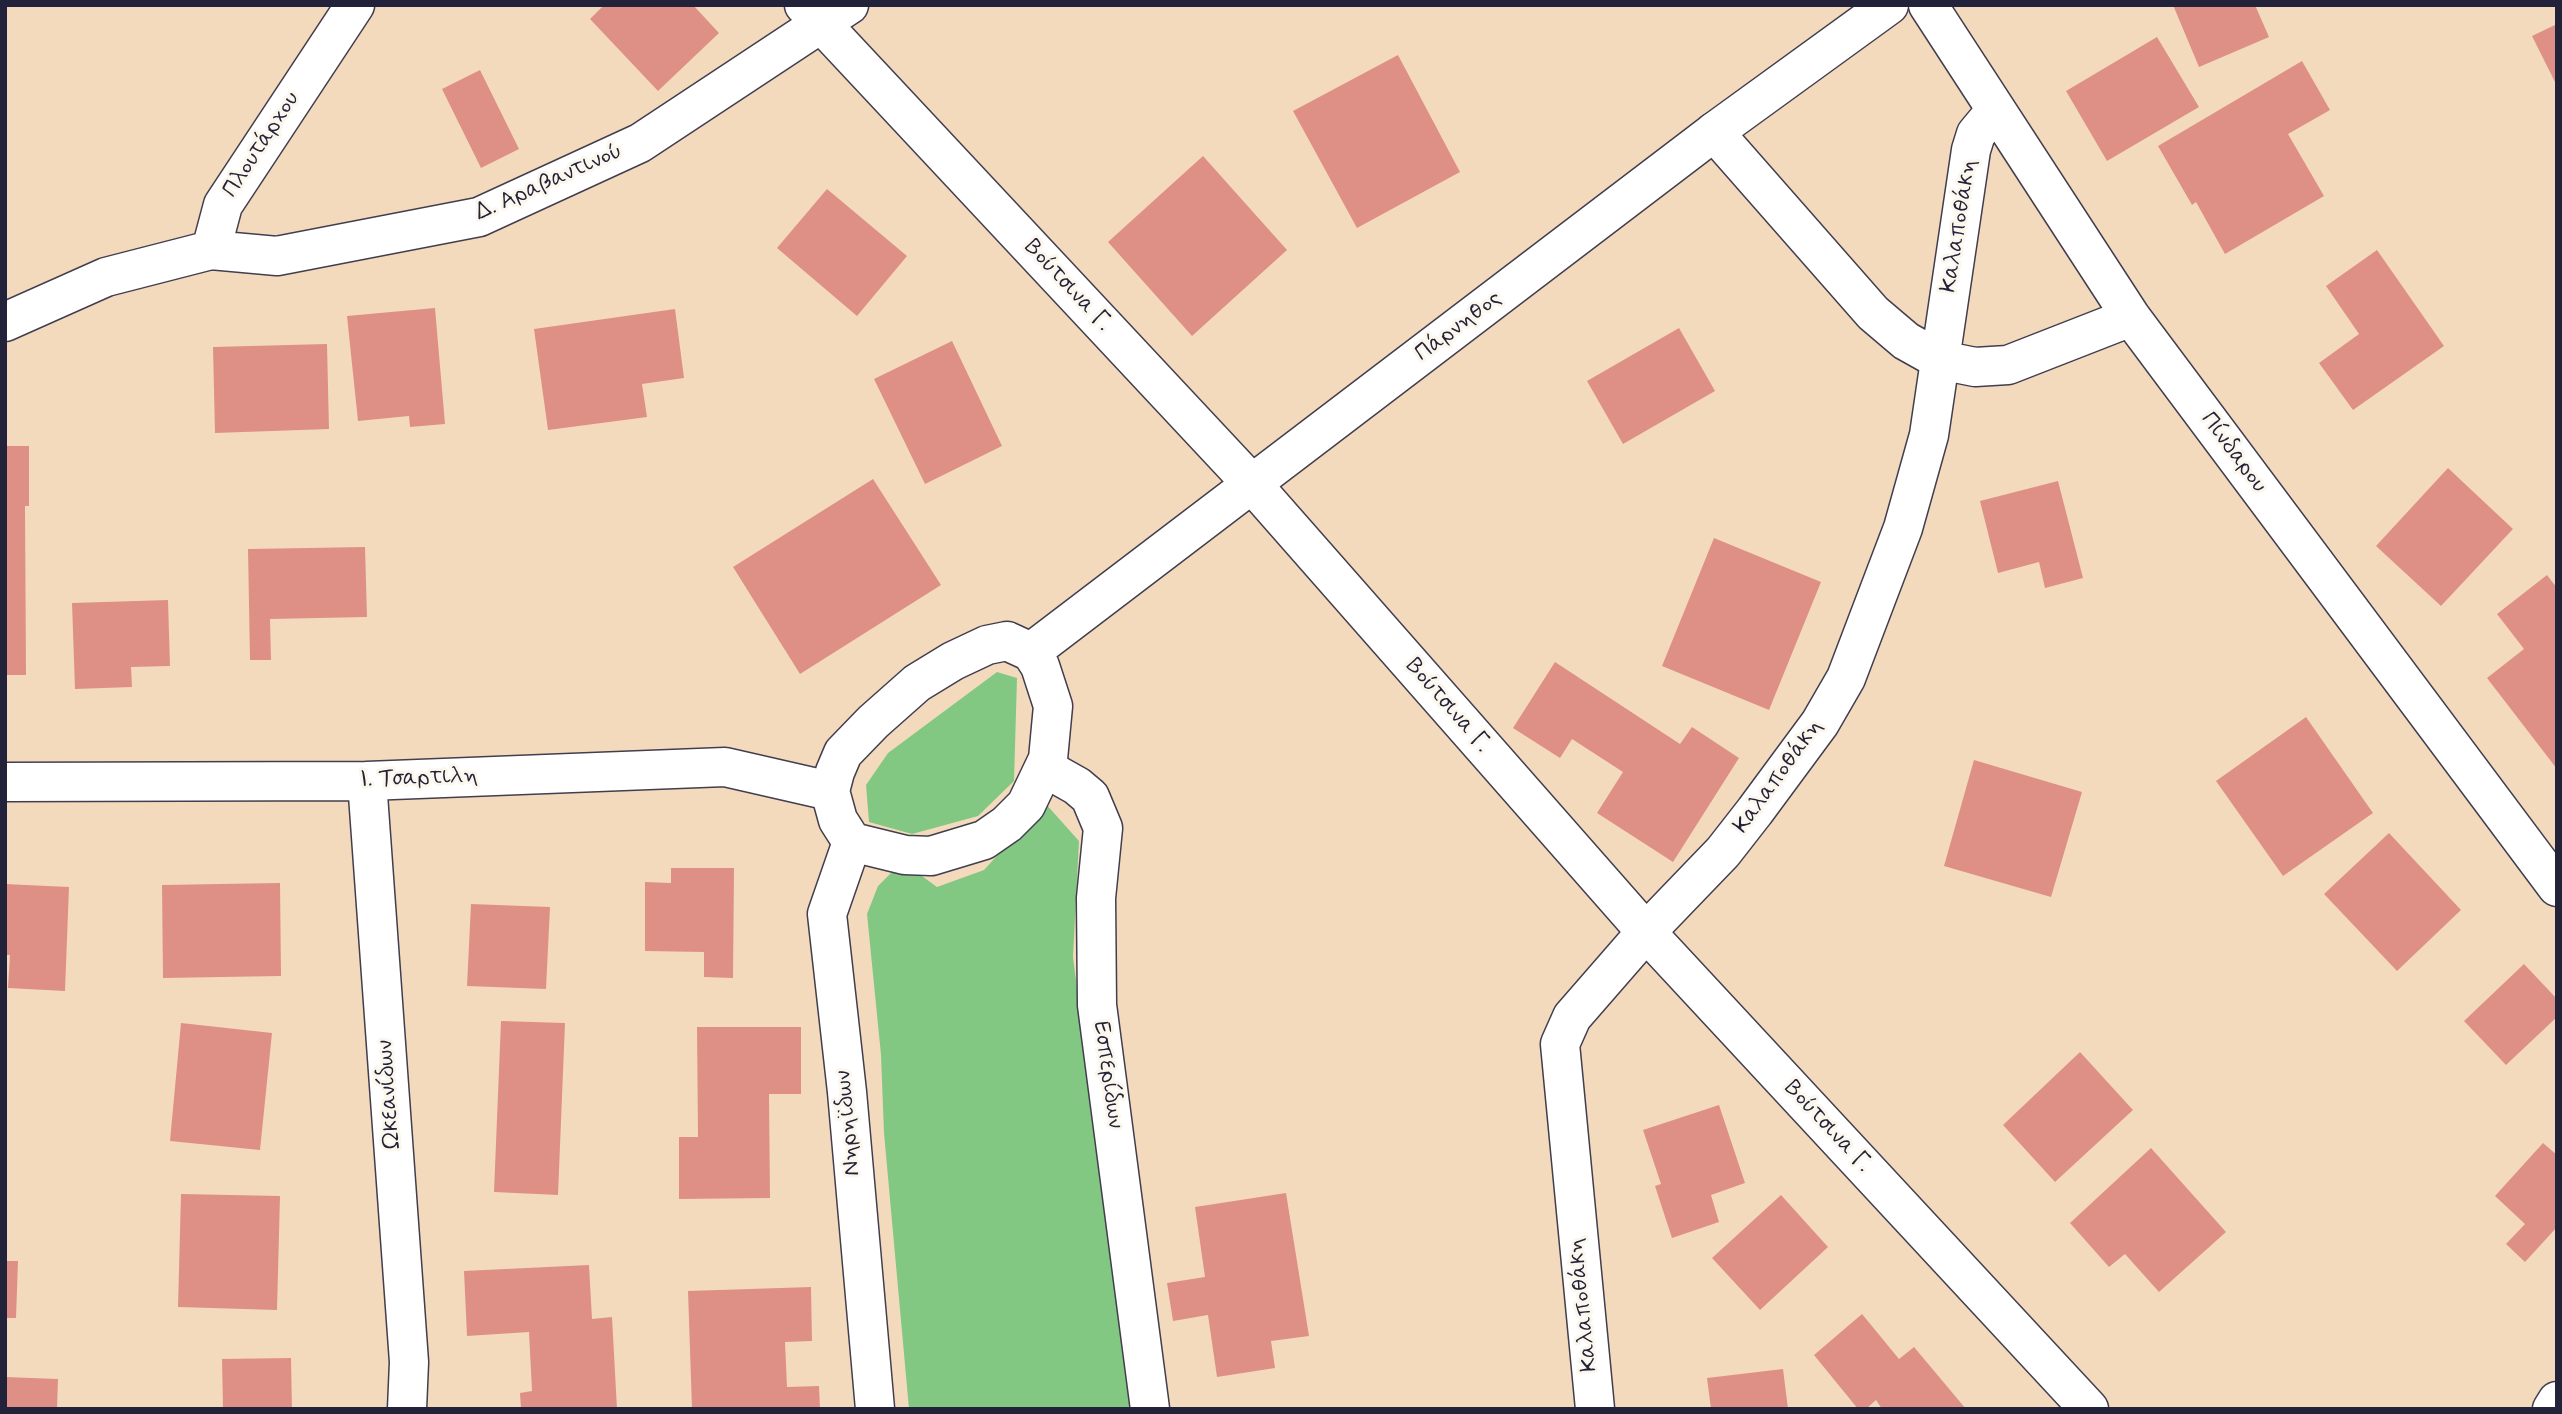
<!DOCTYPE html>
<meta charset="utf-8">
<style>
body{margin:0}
#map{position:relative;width:2562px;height:1414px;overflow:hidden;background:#f4dabd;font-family:Mynerve,sans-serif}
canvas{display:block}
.frame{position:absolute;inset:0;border:7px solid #22223b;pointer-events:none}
</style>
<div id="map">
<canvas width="2562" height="1414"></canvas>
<div class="frame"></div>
</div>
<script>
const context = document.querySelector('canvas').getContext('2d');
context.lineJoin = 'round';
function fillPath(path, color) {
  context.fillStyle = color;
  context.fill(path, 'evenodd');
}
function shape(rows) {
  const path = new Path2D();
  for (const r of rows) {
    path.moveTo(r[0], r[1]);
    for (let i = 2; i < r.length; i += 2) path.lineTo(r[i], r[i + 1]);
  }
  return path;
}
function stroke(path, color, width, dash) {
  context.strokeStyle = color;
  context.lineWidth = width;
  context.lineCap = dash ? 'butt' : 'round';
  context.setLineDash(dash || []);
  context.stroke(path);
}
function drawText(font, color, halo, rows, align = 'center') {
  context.font = font + ' Mynerve,sans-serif';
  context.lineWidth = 6;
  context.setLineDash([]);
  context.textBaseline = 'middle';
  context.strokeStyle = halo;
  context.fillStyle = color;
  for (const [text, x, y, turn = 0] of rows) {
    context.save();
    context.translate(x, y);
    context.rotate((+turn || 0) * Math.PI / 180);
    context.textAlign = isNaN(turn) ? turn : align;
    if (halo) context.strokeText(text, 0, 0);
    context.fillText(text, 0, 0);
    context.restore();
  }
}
const green = shape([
 [997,672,1017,678,1014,781,978,816,912,834,869,822,866,785,888,753],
 [1045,803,1079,841,1073,957,1131,1409,909,1409,884,1133,881,1055,867,914,878,886,892,872,922,876,937,887,984,870]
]);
const building = shape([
 [604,5,693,5,719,33,658,91,590,19],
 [2173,5,2255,5,2269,37,2199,67],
 [2557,24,2557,86,2532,36],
 [2157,37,2199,107,2107,161,2066,91],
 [1398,55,1460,172,1357,228,1293,111],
 [2302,61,2330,110,2288,134,2324,196,2225,254,2196,202,2192,205,2158,146],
 [480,70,519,149,481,168,442,89],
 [1203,156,1287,250,1192,336,1108,242],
 [827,189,907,256,857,316,777,248],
 [2377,250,2444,346,2353,410,2319,363,2359,334,2326,286],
 [435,308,445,424,410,427,409,416,358,421,347,316],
 [675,309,684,378,642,384,647,417,548,430,534,329],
 [1679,328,1715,391,1623,444,1587,381],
 [952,341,1002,446,925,484,874,379],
 [327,344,329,429,215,433,213,347],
 [5,446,29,446,29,506,25,506,26,675,5,675],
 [2448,468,2513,529,2441,606,2376,546],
 [873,479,941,585,800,674,733,567],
 [2058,481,2083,578,2045,588,2039,562,1998,573,1980,501],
 [1714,538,1821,582,1769,710,1662,666],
 [365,547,367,617,270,619,271,660,250,660,248,549],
 [2547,575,2557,588,2557,769,2487,678,2524,649,2497,614],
 [168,600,170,666,131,667,132,687,75,689,72,603],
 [1555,662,1680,744,1692,727,1739,758,1673,862,1597,813,1623,772,1572,739,1560,758,1513,728],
 [2306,717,2373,813,2283,876,2216,781],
 [1974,760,2082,792,2051,897,1944,866],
 [2389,833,2461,910,2397,971,2324,894],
 [671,868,734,868,733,978,704,977,704,952,645,951,645,882,671,883],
 [280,883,281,976,163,978,162,885],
 [5,884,69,887,65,991,8,988,10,955,5,955],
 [471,904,550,907,546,989,467,986],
 [2524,964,2557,999,2557,1017,2506,1065,2464,1021],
 [501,1021,565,1023,558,1195,494,1192],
 [181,1023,272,1033,260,1150,170,1141],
 [697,1027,801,1027,801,1094,769,1094,770,1198,679,1199,679,1137,698,1137],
 [2080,1052,2133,1110,2055,1182,2003,1125],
 [1719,1105,1745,1183,1711,1195,1719,1222,1672,1238,1655,1186,1661,1184,1643,1130],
 [2543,1143,2557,1155,2557,1227,2525,1262,2506,1244,2525,1224,2495,1196],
 [2151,1148,2226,1232,2159,1292,2125,1254,2109,1267,2070,1223],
 [1286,1193,1309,1336,1271,1341,1275,1368,1217,1377,1208,1315,1173,1321,1167,1283,1205,1277,1195,1207],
 [181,1194,280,1196,277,1310,178,1307],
 [1781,1195,1828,1247,1760,1310,1712,1258],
 [5,1261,18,1261,16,1318,5,1318],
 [589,1265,592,1319,612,1317,617,1409,521,1409,520,1393,532,1391,529,1332,467,1336,464,1271],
 [811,1287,812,1341,785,1342,787,1387,819,1386,820,1409,692,1409,688,1291],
 [1862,1314,1899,1359,1914,1347,1966,1409,1882,1409,1876,1400,1866,1409,1858,1409,1814,1355],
 [291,1358,292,1409,223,1409,222,1359],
 [1783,1369,1788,1409,1711,1409,1707,1378],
 [5,1377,58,1379,57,1409,5,1409]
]);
const minor = shape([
 [804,5,1253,485,1646,932,2089,1409],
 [1928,5,2131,317,2557,887],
 [1714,132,1873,313,1906,341,1940,360,1975,367,2008,365,2131,317],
 [211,250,223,205,355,5],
 [5,322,106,277,211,250,277,256,479,217,640,143,849,5],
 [1045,768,1077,786,1090,797,1103,828,1096,898,1097,1005,1150,1409],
 [367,781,409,1362,407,1409],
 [5,782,367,781,725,767,830,791],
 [1595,1409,1560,1044,1572,1017,1646,932,1723,852,1755,811,1820,723,1846,678,1903,528,1929,435,1971,150,1976,134,1996,110],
 [2552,1409,2557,1401]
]);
const tertiary = shape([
 [1007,641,1031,652,1040,666,1053,706,1048,759,1026,805,1007,824,984,840,931,856,905,855,852,842,838,820,830,791,835,772,843,753,873,722,917,683,953,661,987,645,1007,641],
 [1031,652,1714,132,1889,5],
 [852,842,827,914,847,1092,875,1409]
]);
const streetNames = [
 ["Πλουτάρχου",262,145,-57],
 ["Δ. Αραβαντινού",549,183,-24],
 ["Καλαποθάκη",1960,226,-81],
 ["Βούτσινα Γ.",1067,286,47],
 ["Πάρνηθος",1459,327,-37],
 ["Πίνδαρου",2233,453,53],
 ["Βούτσινα Γ.",1447,706,49],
 ["Καλαποθάκη",1779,777,-54],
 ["Ι. Τσαρτιλη",419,779,-2],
 ["Εσπερίδων",1107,1075,82],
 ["Ωκεανίδων",390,1095,-94],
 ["Νηρηϊδων",849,1123,-95],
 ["Βούτσινα Γ.",1827,1127,47],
 ["Καλαποθάκη",1584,1305,-96]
];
fillPath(green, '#83c882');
fillPath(building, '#de9087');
stroke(minor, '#423e4e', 41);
stroke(tertiary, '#423e4e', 41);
stroke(minor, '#fff', 38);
stroke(tertiary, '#fff', 38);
drawText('23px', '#22223b', '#fbf7ec', streetNames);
</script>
